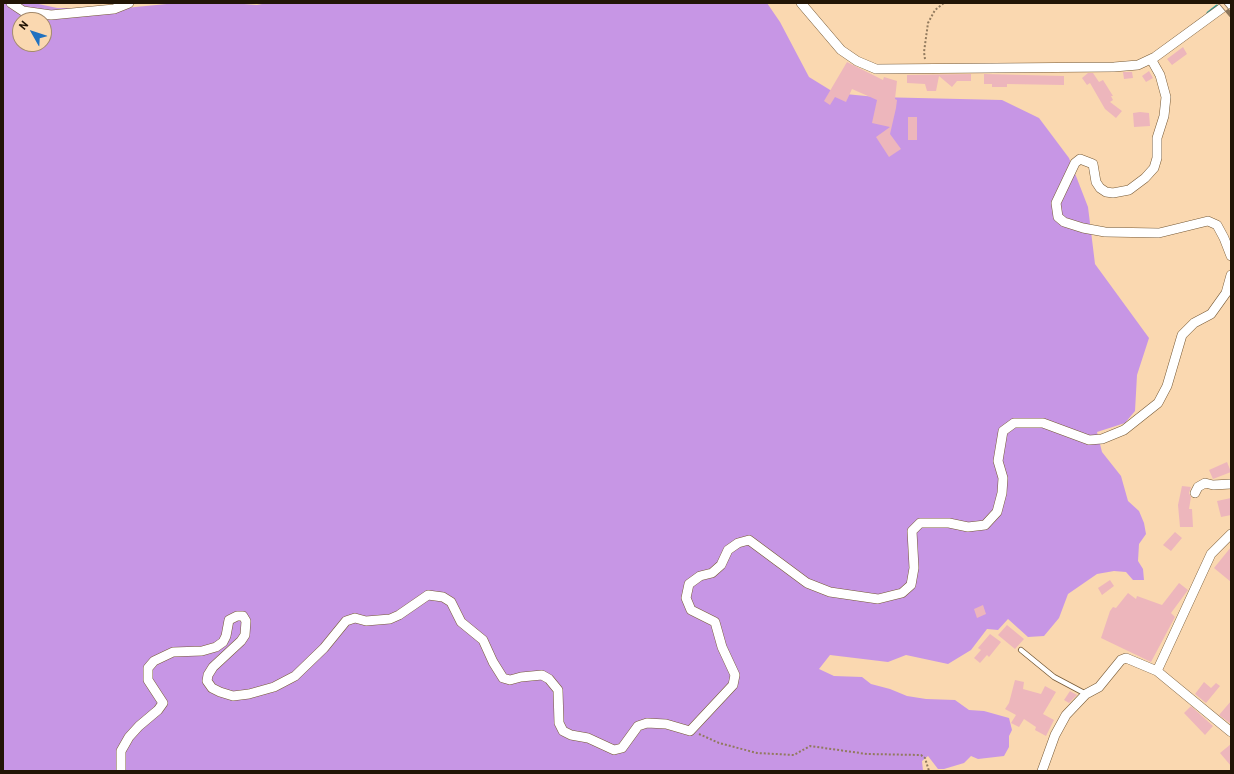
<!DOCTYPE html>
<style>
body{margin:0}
#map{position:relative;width:1234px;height:774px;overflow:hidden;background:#fad8b0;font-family:Barlow,sans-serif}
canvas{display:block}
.frame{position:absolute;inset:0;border:4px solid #211506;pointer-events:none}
.north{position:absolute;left:12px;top:12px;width:40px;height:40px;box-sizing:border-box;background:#fad8b0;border:1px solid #a38a6c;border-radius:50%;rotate:309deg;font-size:11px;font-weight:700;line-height:16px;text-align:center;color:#211506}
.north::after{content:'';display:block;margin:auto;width:14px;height:18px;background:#2071c0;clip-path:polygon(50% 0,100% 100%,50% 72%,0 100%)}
</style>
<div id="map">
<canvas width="1234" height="774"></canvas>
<div class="frame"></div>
<div class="north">N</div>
</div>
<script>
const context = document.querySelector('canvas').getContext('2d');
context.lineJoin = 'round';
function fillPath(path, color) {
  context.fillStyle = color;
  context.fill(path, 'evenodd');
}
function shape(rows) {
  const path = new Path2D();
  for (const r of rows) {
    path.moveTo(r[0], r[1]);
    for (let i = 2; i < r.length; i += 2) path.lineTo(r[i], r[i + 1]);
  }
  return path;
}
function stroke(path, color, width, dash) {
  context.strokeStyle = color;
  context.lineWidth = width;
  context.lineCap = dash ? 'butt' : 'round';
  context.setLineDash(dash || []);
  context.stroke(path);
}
const forest = shape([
 [3,3,34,3,57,8,125,8,177,3,231,3,257,5,267,3,767,3,780,22,809,77,835,93,876,97,1002,100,1039,118,1069,158,1088,207,1095,264,1149,338,1137,375,1135,411,1125,423,1097,432,1102,452,1121,476,1128,501,1139,511,1144,523,1146,534,1139,544,1138,561,1143,569,1144,580,1133,580,1126,572,1114,571,1097,574,1068,594,1059,618,1044,636,1028,637,1008,619,998,630,987,629,971,650,948,664,906,655,888,662,830,655,819,669,834,676,862,677,871,684,890,689,907,696,926,699,955,700,969,710,984,711,1009,718,1012,730,1009,736,1009,747,1004,756,978,759,971,756,964,763,944,769,938,769,928,756,922,761,923,771,3,771],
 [20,20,44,20,44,44,20,44]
]);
const stream = shape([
 [1208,13,1217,6]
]);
const building = shape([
 [1183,47,1187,54,1172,65,1167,59],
 [847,62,883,80,884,77,897,81,895,99,897,100,896,108,890,134,901,149,889,157,876,137,890,127,872,123,877,100,852,89,846,102,835,97,830,105,824,101],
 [1149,71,1153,78,1146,82,1142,76],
 [1123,72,1132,72,1133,78,1124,79],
 [1088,73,1093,73,1099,82,1103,80,1113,96,1111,96,1113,100,1110,102,1122,111,1116,118,1105,109,1090,83,1087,85,1082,78],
 [971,74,971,81,957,81,952,87,939,76,936,91,927,91,925,84,907,83,907,75],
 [984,74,1064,76,1064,85,1007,84,1007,87,992,87,992,84,984,84],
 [1140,112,1149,113,1150,126,1134,127,1133,113],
 [908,117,917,117,917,140,908,140],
 [1227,462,1231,472,1213,479,1209,470],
 [1182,486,1191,487,1189,493,1191,497,1189,509,1192,509,1193,527,1180,527,1178,505],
 [1231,498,1231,515,1221,517,1217,501],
 [1175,532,1182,538,1171,551,1163,545],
 [1231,547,1231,582,1214,568],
 [1110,580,1114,586,1102,595,1098,588],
 [1179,583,1188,590,1171,613,1175,617,1151,662,1101,638,1110,611,1113,607,1116,608,1128,593,1136,599,1137,596,1162,605],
 [983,605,986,614,977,618,974,609],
 [1007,625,1024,639,1015,649,998,635],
 [990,634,1001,642,989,657,987,655,980,663,974,658,981,650,978,648],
 [1015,680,1024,682,1023,689,1041,694,1045,686,1056,692,1043,714,1054,720,1046,736,1035,730,1036,727,1024,719,1019,727,1011,723,1016,715,1005,709,1009,703],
 [1204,682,1211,688,1216,683,1220,686,1206,703,1195,694],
 [1070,691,1077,695,1069,703,1064,700],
 [1231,701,1231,724,1219,715],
 [1191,706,1213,726,1205,735,1184,713],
 [1231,744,1231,766,1220,753]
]);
const path = shape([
 [925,59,924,52,928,23,935,10,944,3],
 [699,734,719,743,757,753,794,755,810,746,867,754,921,755,925,758,929,771]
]);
const lane = shape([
 [1021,650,1054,677,1086,694]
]);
const street = shape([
 [11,3,23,11,51,15,114,9,129,3],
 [801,3,841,50,857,61,876,69,1114,67,1138,65,1155,57,1229,3],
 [1151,59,1160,75,1166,97,1164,116,1157,138,1157,158,1154,168,1145,178,1129,190,1113,193,1106,192,1100,188,1096,182,1093,164,1080,159,1075,163,1056,203,1058,217,1064,222,1083,228,1105,232,1159,233,1208,221,1217,225,1224,238,1231,256],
 [1195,493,1198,487,1205,483,1213,485,1231,484],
 [1157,671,1211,554,1231,534],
 [121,771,121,751,129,737,139,726,158,710,163,703,148,680,148,668,154,661,173,652,202,651,216,647,223,642,226,636,229,620,237,616,243,616,246,621,245,635,241,641,213,667,208,675,207,681,212,688,220,692,233,696,249,694,274,687,295,676,324,648,346,621,355,618,366,621,390,619,399,615,428,595,443,597,451,602,461,622,483,640,493,662,503,678,510,680,521,677,542,675,549,679,558,690,559,723,563,731,571,735,588,738,614,750,622,748,638,726,647,723,666,724,690,731,733,685,735,675,722,647,715,622,691,610,686,598,689,584,700,576,712,573,721,565,728,550,738,543,749,540,807,583,830,592,878,599,902,593,911,585,914,568,912,531,920,523,949,523,968,527,985,525,997,512,1002,493,1003,478,998,461,1003,431,1014,423,1043,423,1089,440,1102,439,1124,430,1158,403,1167,386,1182,335,1194,323,1211,314,1226,293,1231,275],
 [1042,771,1055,735,1066,715,1086,694,1099,687,1121,660,1126,658,1157,671,1231,732]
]);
const rail = shape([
 [1221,3,1231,15]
]);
fillPath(forest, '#c796e5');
stroke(stream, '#33a29f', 3);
fillPath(building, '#edb6bc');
stroke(lane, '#765935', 6);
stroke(street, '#765935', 10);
stroke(path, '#917a5e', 2, [2, 2]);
stroke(lane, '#fff', 4.5);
stroke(street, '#fff', 9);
stroke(rail, '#8c755a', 4.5);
stroke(rail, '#fad8b0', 3, [9]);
</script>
